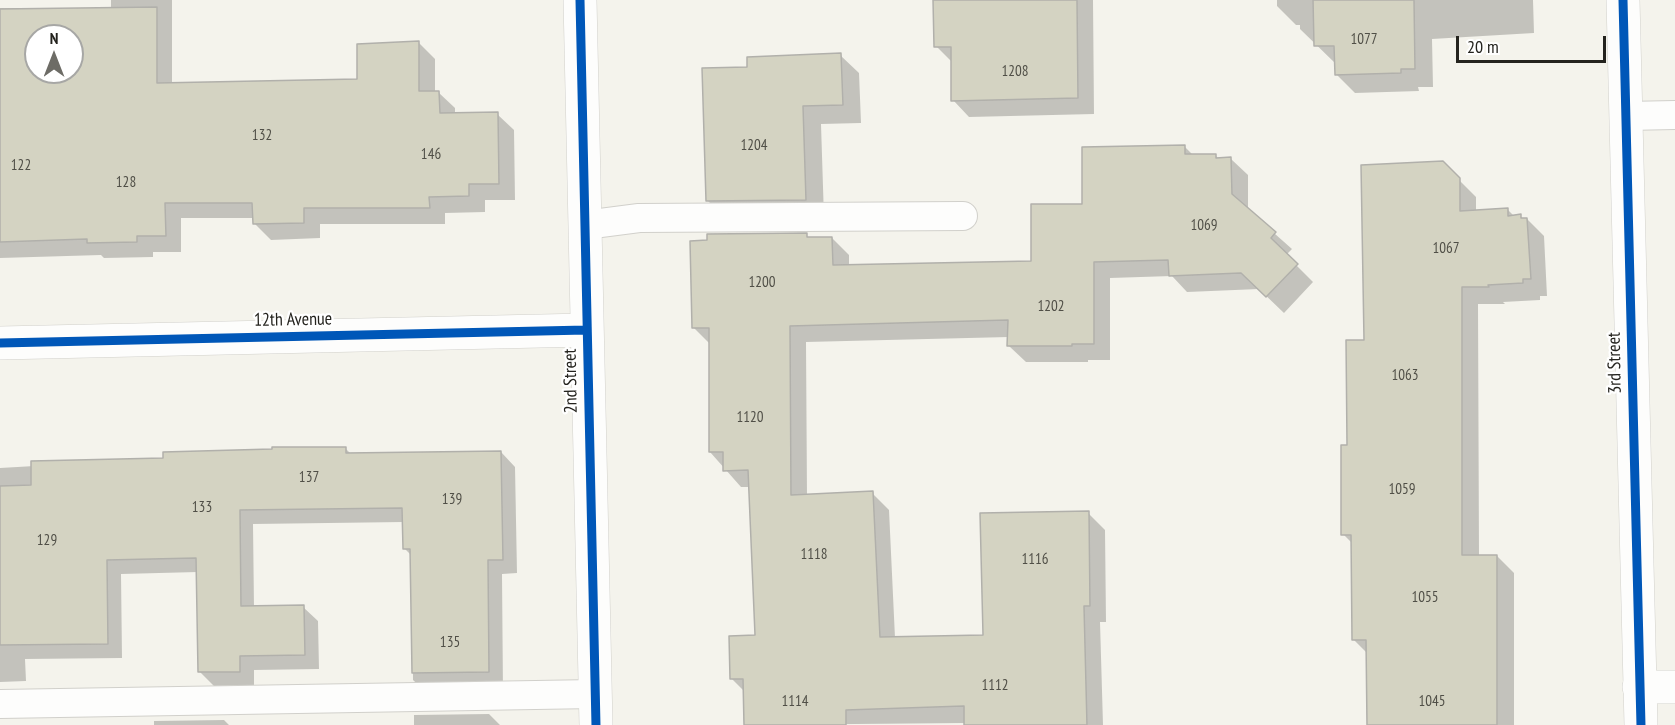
<!DOCTYPE html>
<style>
body{margin:0}
#map{position:relative;width:1675px;height:725px;overflow:hidden;background:#f4f3ec;font-family:"PT Sans Narrow",sans-serif}
canvas{display:block}
.north{position:absolute;left:24px;top:24px;width:60px;height:60px;box-sizing:border-box;background:#fff;border:2px solid #a7a7a5;border-radius:50%;rotate:0deg;font-size:16px;font-weight:700;line-height:24px;text-align:center;color:#24231e}
.north::after{content:'';display:block;margin:auto;width:21px;height:27px;background:#6d6c66;clip-path:polygon(50% 0,100% 100%,50% 72%,0 100%)}
.scale{position:absolute;left:1456px;top:36px;width:150px;height:27px;box-sizing:border-box;border:3px solid #24231e;border-top:0;padding-left:8px;font-size:18px;line-height:21px;white-space:nowrap;color:#24231e;-webkit-text-stroke:4px #fff;paint-order:stroke}
</style>
<div id="map">
<canvas width="1675" height="725"></canvas>
<div class="north">N</div>
<div class="scale">20 m</div>
</div>
<script>
const context = document.querySelector('canvas').getContext('2d');
context.lineJoin = 'round';
function fillPath(path, color) {
  context.fillStyle = color;
  context.fill(path, 'evenodd');
}
function shape(rows) {
  const path = new Path2D();
  for (const r of rows) {
    path.moveTo(r[0], r[1]);
    for (let i = 2; i < r.length; i += 2) path.lineTo(r[i], r[i + 1]);
  }
  return path;
}
function stroke(path, color, width, dash) {
  context.strokeStyle = color;
  context.lineWidth = width;
  context.lineCap = dash ? 'butt' : 'round';
  context.setLineDash(dash || []);
  context.stroke(path);
}
function drawText(font, color, halo, rows, align = 'center') {
  context.font = font + ' "PT Sans Narrow",sans-serif';
  context.lineWidth = 4.5;
  context.setLineDash([]);
  context.textBaseline = 'middle';
  context.strokeStyle = halo;
  context.fillStyle = color;
  for (const [text, x, y, turn = 0] of rows) {
    context.save();
    context.translate(x, y);
    context.rotate((+turn || 0) * Math.PI / 180);
    context.textAlign = isNaN(turn) ? turn : align;
    if (halo) context.strokeText(text, 0, 0);
    context.fillText(text, 0, 0);
    context.restore();
  }
}
const shadow = shape([
 [111,0,172,0,172,84,359,81,418,42,435,59,435,92,438,92,455,108,455,114,497,114,514,130,515,200,485,200,485,212,445,213,445,224,320,224,320,238,271,240,255,224,254,218,181,218,181,252,153,252,153,257,104,258,101,255,0,258,0,8,28,8,31,10,111,9],
 [36,36,72,36,72,72,36,72],
 [935,0,1093,0,1094,114,969,117,953,100,952,62,936,46],
 [1277,0,1533,0,1534,33,1432,39,1433,87,1418,87,1419,91,1355,93,1336,74,1336,64,1300,29,1300,25,1296,25,1277,6],
 [840,55,859,73,861,123,821,124,824,218,726,219,707,200,749,68],
 [1184,146,1193,155,1215,155,1219,159,1231,159,1248,175,1248,210,1292,249,1286,255,1313,282,1284,313,1259,289,1187,292,1172,276,1110,278,1110,360,1088,360,1088,362,1026,362,1009,346,1009,337,806,342,807,496,872,493,889,510,895,638,984,636,1088,513,1105,530,1106,622,1100,622,1103,725,966,725,966,723,746,725,745,692,731,678,757,637,750,487,741,487,710,452,710,344,693,327,806,235,810,239,832,238,849,255,849,267,1033,262,1083,206],
 [1442,163,1476,197,1476,211,1507,209,1515,217,1520,216,1524,220,1527,219,1544,236,1547,296,1540,296,1540,300,1503,302,1505,304,1478,304,1479,556,1497,556,1514,573,1514,725,1368,725,1368,654,1353,639,1353,544,1343,534,1349,447,1366,342],
 [345,448,352,455,501,452,515,467,517,573,502,574,503,693,428,694,413,680,412,556,404,548,404,522,253,524,254,608,303,607,318,621,319,669,254,670,254,685,214,686,200,672,198,572,121,574,122,658,25,659,26,681,0,682,0,468],
 [489,714,500,725,414,725,414,715],
 [224,720,229,725,154,725,154,721]
]);
const building = shape([
 [933,0,1077,0,1078,98,951,101,951,47,934,47,933,0],
 [1313,0,1414,0,1415,69,1401,69,1401,73,1335,75,1334,46,1314,46,1313,0],
 [157,7,157,83,357,79,357,44,419,41,419,91,439,91,440,113,498,112,499,184,469,184,469,196,429,197,430,208,304,208,304,223,253,224,252,203,165,203,166,236,137,236,137,242,87,243,87,239,0,242,0,9,157,7],
 [36,36,72,36,72,72,36,72,36,36],
 [841,53,843,105,803,106,806,200,706,201,702,68,747,67,747,57,841,53],
 [1185,145,1185,154,1216,154,1216,158,1231,157,1232,194,1276,232,1271,238,1298,264,1266,297,1241,273,1169,276,1168,260,1094,262,1094,344,1072,344,1072,346,1007,346,1008,320,790,326,791,495,873,491,880,637,983,635,980,513,1089,511,1090,606,1084,606,1087,725,964,725,964,706,846,710,846,725,744,725,743,679,730,679,729,636,755,635,748,470,723,471,723,452,709,452,709,328,692,328,690,241,707,240,707,234,807,233,807,237,832,237,833,265,1031,261,1031,204,1082,204,1082,147,1185,145],
 [1443,161,1460,178,1460,211,1508,208,1508,216,1521,214,1521,218,1527,218,1531,279,1523,279,1523,283,1488,285,1489,287,1462,287,1462,555,1497,555,1497,725,1367,725,1366,640,1352,640,1351,535,1341,535,1341,445,1347,445,1346,340,1364,340,1361,165,1443,161],
 [272,447,346,447,346,453,501,451,503,560,488,560,489,672,412,673,410,549,403,549,402,508,240,510,241,606,304,605,305,655,240,656,240,672,198,672,196,558,107,560,108,644,0,645,0,486,31,485,31,461,163,458,163,452,272,449,272,447]
]);
const service = shape([
 [1626,116,1675,115],
 [585,225,639,218,963,216],
 [0,704,595,694]
]);
const minor = shape([
 [580,0,596,725],
 [0,343,586,330],
 [1639,687,1675,687]
]);
const tertiary = shape([
 [1623,0,1641,725]
]);
const cycleway = shape([
 [580,0,596,725],
 [1623,0,1641,725],
 [0,343,586,330]
]);
const numberNames = [
 ["1077",1364,40],
 ["1208",1015,72],
 ["132",262,136],
 ["1204",754,146],
 ["146",431,155],
 ["122",21,166],
 ["128",126,183],
 ["1069",1204,226],
 ["1067",1446,249],
 ["1200",762,283],
 ["1202",1051,307],
 ["1063",1405,376],
 ["1120",750,418],
 ["137",309,478],
 ["1059",1402,490],
 ["139",452,500],
 ["133",202,508],
 ["129",47,541],
 ["1118",814,555],
 ["1116",1035,560],
 ["1055",1425,598],
 ["135",450,643],
 ["1112",995,686],
 ["1114",795,702],
 ["1045",1432,702]
];
const streetNames = [
 ["12th Avenue",293,320,-1],
 ["3rd Street",1615,363,-91],
 ["2nd Street",571,381,-91]
];
fillPath(shadow, '#0003');
fillPath(building, '#d4d3c2');
stroke(building, '#b1b0ab', 1.5);
stroke(service, '#d1d0cb', 30);
stroke(minor, '#d1d0cb', 34);
stroke(tertiary, '#d1d0cb', 34);
stroke(service, '#fdfdfc', 28);
stroke(minor, '#fdfdfc', 33);
stroke(tertiary, '#fdfdfc', 33);
stroke(cycleway, '#0057b8', 9);
drawText('15px', '#504f47', null, numberNames);
drawText('18px', '#24231e', '#fff', streetNames);
</script>
